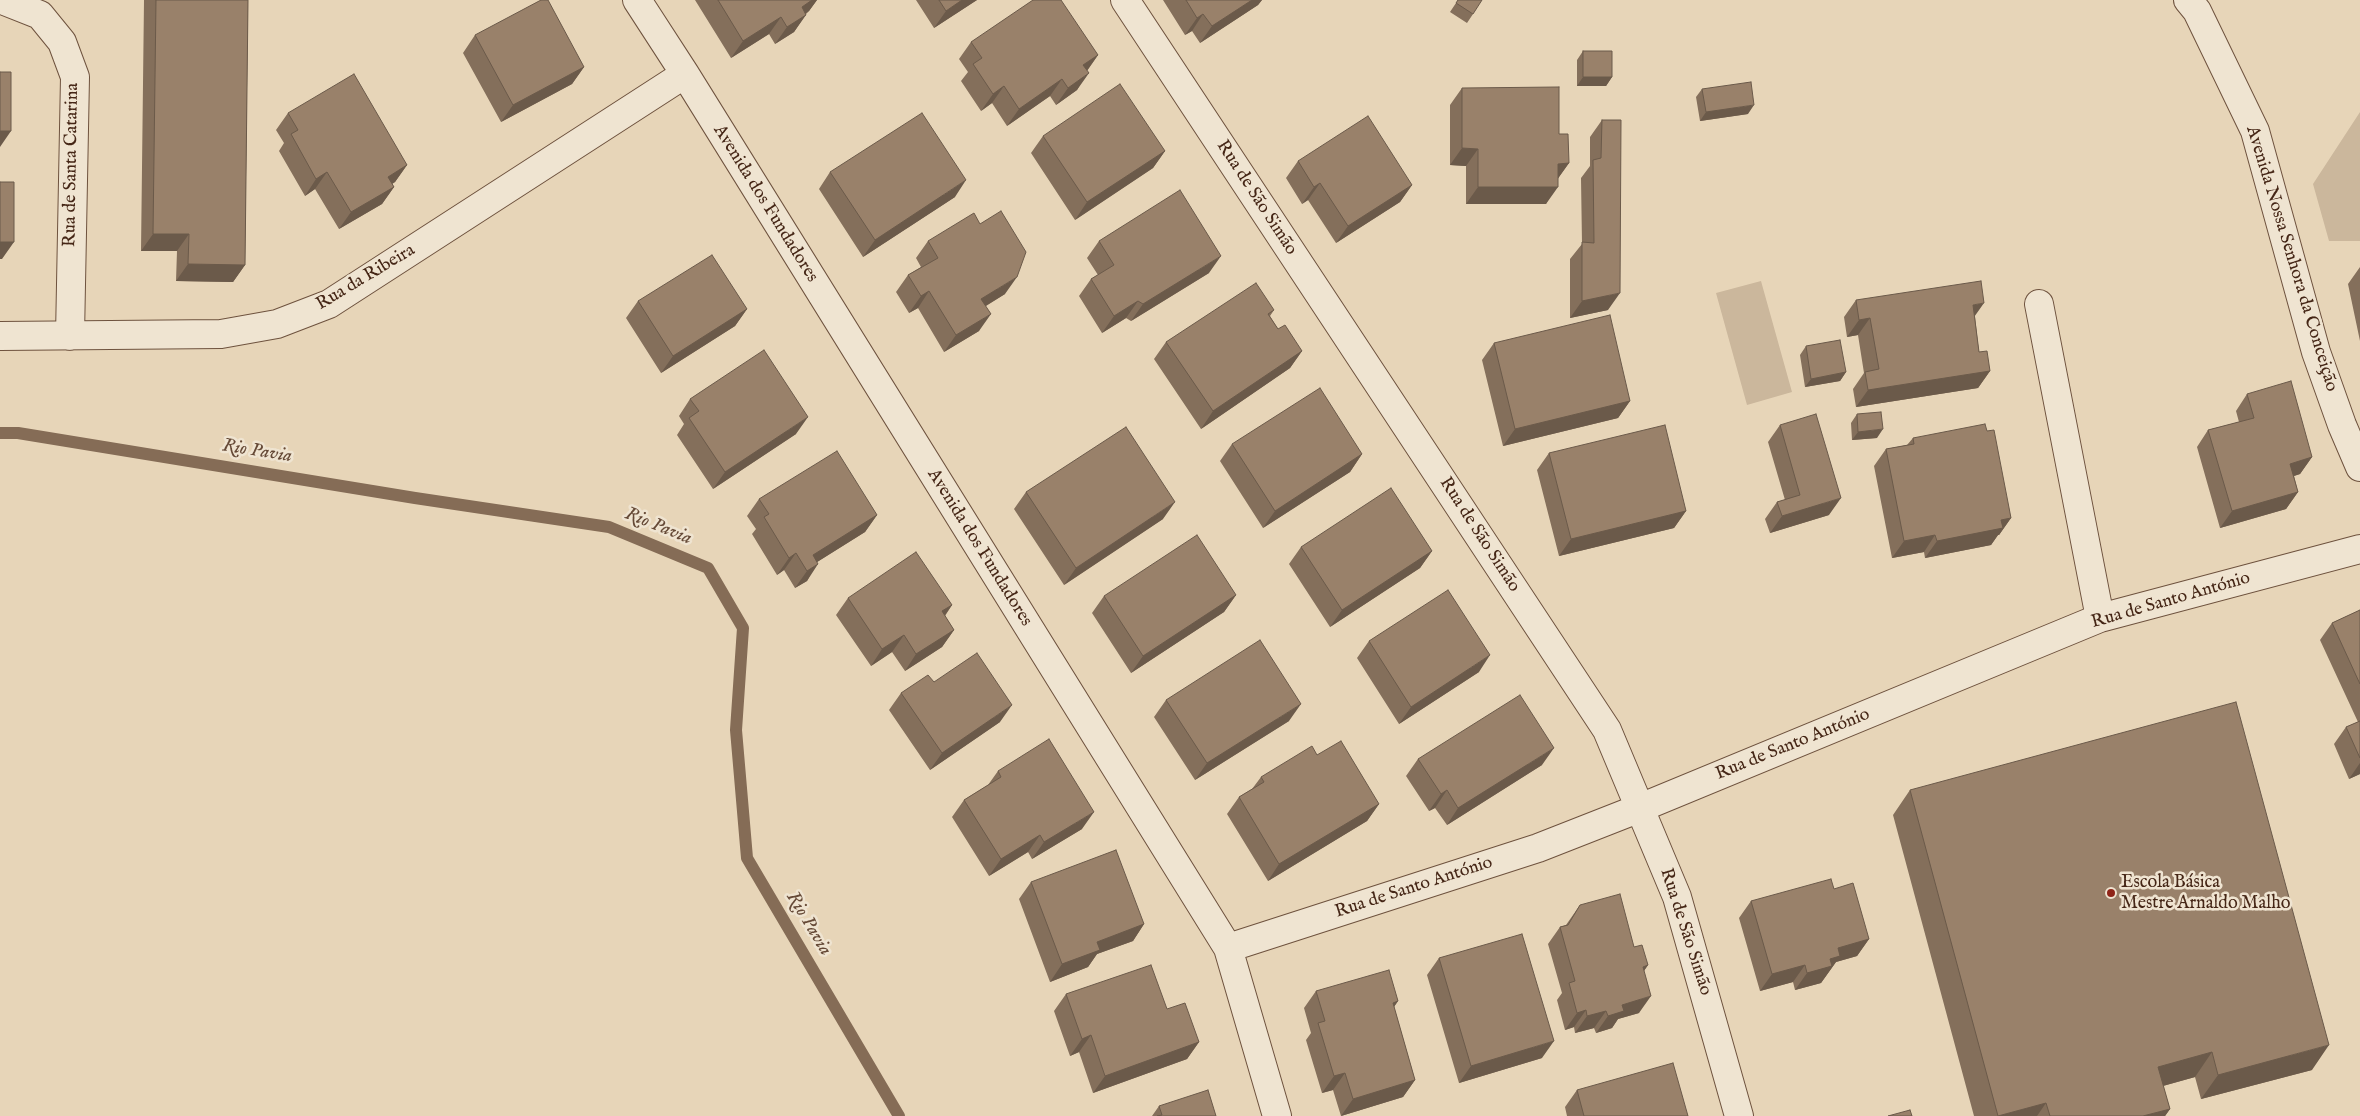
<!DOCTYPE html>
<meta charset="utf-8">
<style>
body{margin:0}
canvas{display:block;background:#e7d5b8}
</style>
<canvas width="2360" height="1116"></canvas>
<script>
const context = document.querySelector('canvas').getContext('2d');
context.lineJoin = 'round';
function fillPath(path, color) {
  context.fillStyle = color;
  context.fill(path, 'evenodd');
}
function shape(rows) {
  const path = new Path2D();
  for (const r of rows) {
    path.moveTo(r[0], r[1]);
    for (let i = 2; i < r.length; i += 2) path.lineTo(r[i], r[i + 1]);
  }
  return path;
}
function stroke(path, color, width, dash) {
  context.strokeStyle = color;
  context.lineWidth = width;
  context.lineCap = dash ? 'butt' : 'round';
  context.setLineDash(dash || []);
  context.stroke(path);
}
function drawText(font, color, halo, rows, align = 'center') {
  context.font = font + ' "IM FELL English",serif';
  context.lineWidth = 5;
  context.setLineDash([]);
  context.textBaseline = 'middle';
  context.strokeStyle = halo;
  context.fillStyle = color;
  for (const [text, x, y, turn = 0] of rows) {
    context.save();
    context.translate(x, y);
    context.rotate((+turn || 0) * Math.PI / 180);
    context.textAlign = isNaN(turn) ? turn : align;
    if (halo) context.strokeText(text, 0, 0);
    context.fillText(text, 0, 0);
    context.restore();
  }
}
const green = shape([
 [2360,112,2360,241,2329,241,2313,184],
 [1761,281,1792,392,1747,405,1716,293]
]);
const stream = shape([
 [0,433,18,433,415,498,609,527,708,568,743,628,736,730,747,858,899,1116]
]);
const minor = shape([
 [2,0,40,15,62,42,75,77,70,336],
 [637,0,685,74,1228,948,1277,1116],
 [1125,0,1607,730,1677,897,1739,1116],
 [2039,304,2100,618],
 [0,336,221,334,277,324,329,304,685,74],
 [1228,948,1538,848,1640,808,2100,618,2360,549]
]);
const tertiary = shape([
 [2188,0,2197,11,2255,131,2316,352,2342,425,2360,467]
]);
const wall = shape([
 [144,0,248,0,245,265,233,282,176,281,177,251,141,251],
 [695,0,817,0,809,11,806,14,794,32,775,44,769,34,731,58],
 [916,0,977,0,934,28],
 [1163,0,1262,0,1258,5,1200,43,1192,31,1185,35],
 [1458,0,1473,14,1467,23,1450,12],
 [475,35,584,67,572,84,501,122,463,53],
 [971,42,1098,55,1087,71,1077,90,1056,105,1050,96,1007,126,992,103,981,111,961,81,968,72,959,59],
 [1583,51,1612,77,1606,86,1577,86,1577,60],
 [1462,88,1559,134,1569,163,1558,178,1546,204,1466,204,1466,166,1450,165,1450,105],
 [1702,89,1748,114,1700,121,1696,97],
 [288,113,407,165,395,182,392,184,394,187,382,204,339,229,315,189,305,196,279,151,284,143,276,130],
 [1602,120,1608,310,1570,318,1570,259,1582,244,1581,178,1590,166,1590,137],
 [1043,136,1165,151,1153,168,1075,220,1031,153],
 [1298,161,1412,185,1400,202,1336,243,1308,200,1302,204,1286,178],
 [830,172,955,197,863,257,819,189],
 [928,241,1005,294,986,306,979,331,944,352,918,308,909,313,896,292,908,275,921,267,916,258],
 [1099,241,1209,273,1131,321,1126,318,1102,333,1079,296,1091,279,1098,275,1087,258],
 [2360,267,2360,341,2348,284],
 [1856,300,1975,317,1979,352,1990,371,1978,388,1856,407,1853,389,1864,373,1858,335,1847,337,1844,317],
 [638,301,747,309,735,326,661,373,626,318],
 [1274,310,1270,316,1278,329,1302,351,1290,368,1201,429,1154,359,1166,342],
 [1494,343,1630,401,1618,418,1503,446,1482,360],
 [1806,346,1846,372,1840,381,1805,387,1800,355],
 [2247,394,2312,457,2300,474,2294,476,2298,492,2286,509,2220,528,2197,447,2208,430,2239,422,2236,411],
 [690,399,796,434,713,489,677,435,684,424,679,416],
 [1857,414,1877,438,1852,440,1851,423],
 [1780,425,1829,515,1770,533,1765,519,1777,502,1785,500,1768,442],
 [1987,431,2011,518,1999,535,1998,535,1991,545,1925,558,1924,552,1892,558,1874,466,1886,449,1907,445,1913,438],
 [1232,444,1362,454,1350,472,1263,528,1220,461],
 [1549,453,1686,511,1674,528,1559,556,1537,470],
 [1026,492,1163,519,1064,585,1014,509],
 [759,499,877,515,865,532,817,562,807,581,795,588,784,570,777,575,752,534,756,529,747,516],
 [1301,547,1432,551,1420,568,1330,627,1289,564],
 [1236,595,1224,612,1131,673,1092,613,1104,596],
 [848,598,952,605,945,616,954,630,942,647,905,671,892,652,871,666,836,615],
 [2360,610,2360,774,2349,779,2334,744,2346,727,2358,722,2320,640,2332,623],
 [1369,641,1479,672,1399,724,1357,658],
 [934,682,1000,722,930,770,889,710,901,693],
 [1166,700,1289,721,1195,780,1154,717],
 [1418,759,1542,765,1447,825,1435,808,1429,811,1406,776],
 [998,771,1082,829,1032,859,1028,852,989,876,952,817,964,800,988,785],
 [1261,777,1379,804,1367,821,1268,881,1227,814,1239,797,1252,789],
 [1910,790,2312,1070,2201,1099,2195,1077,2163,1086,2170,1109,2165,1116,1974,1116,1893,815],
 [1031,882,1144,924,1133,941,1097,954,1088,967,1050,982,1019,899],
 [1834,889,1869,939,1857,956,1836,962,1821,983,1795,990,1793,982,1760,991,1739,918,1751,901],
 [1580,905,1634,947,1648,965,1644,971,1639,1013,1618,1019,1612,1028,1596,1033,1594,1028,1575,1033,1574,1027,1565,1030,1557,1000,1562,993,1548,944,1560,927,1566,925],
 [1439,958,1542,1058,1459,1083,1427,975],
 [1316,991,1398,1001,1394,1007,1415,1080,1403,1097,1341,1116,1333,1090,1322,1093,1306,1040,1311,1033,1304,1008],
 [1066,994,1167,1009,1199,1042,1187,1059,1093,1093,1079,1052,1070,1056,1054,1011],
 [1577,1090,1688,1116,1567,1116,1565,1107],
 [1159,1106,1216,1116,1152,1116]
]);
const shadedWall = shape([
 [812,0,817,0,809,11,790,24,802,7],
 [962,0,977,0,934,28,946,11],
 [1252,0,1262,0,1258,5,1200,43,1212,26],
 [1203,14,1192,31,1185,35,1197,18],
 [806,15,794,32,775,44,787,27],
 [781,17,769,34,731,58,743,41],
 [1098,55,1086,72,1083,65],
 [584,67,572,84,501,122,513,105],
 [1089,73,1077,90,1056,105,1068,88],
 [1583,77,1612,77,1606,86,1577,86],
 [1062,79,1050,96,1007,126,1019,109],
 [1004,86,992,103,981,111,993,94],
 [1754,105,1748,114,1700,121,1706,112],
 [0,131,11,131,0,147],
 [1462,148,1478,149,1466,166,1450,165],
 [1165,151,1153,168,1075,220,1087,202],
 [1569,163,1557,180,1558,164],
 [407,165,395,182,376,194,388,177],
 [327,172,315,189,305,196,316,179],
 [966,180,955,197,863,257,875,240],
 [1320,183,1308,200,1302,204,1314,187],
 [1412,185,1400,202,1336,243,1348,226],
 [394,187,382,204,339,229,351,212],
 [1478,187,1558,187,1546,204,1466,204],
 [153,234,189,234,177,251,141,251],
 [0,242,14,242,2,259,0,259],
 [1221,256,1209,273,1131,321,1143,304],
 [188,264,245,265,233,282,176,281],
 [1017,277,1005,294,969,316,981,299],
 [929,291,918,308,909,313,921,296],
 [1620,293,1608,310,1570,318,1582,301],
 [1138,301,1126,318,1102,333,1114,316],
 [1984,303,1972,320,1973,305],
 [747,309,735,326,661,373,673,356],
 [991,314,979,331,944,352,956,335],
 [1870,318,1858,335,1847,337,1859,320],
 [1302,351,1290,368,1201,429,1213,411],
 [1990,371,1978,388,1856,407,1868,390],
 [1846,372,1840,381,1805,387,1811,379],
 [1630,401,1618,418,1503,446,1515,429],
 [808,417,796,434,713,489,725,472],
 [1883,429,1877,438,1852,440,1858,432],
 [1362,454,1350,472,1263,528,1275,511],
 [2312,457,2300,474,2278,481,2290,464],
 [2298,492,2286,509,2220,528,2232,511],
 [1841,498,1829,515,1770,533,1782,516],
 [1175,502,1163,519,1064,585,1076,568],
 [1686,511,1674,528,1559,556,1571,539],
 [877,515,865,532,806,569,813,555],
 [2011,518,1999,535,1998,535,1991,545,1925,558,1937,541,2001,520],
 [1935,535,1924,552,1892,558,1904,541],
 [1432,551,1420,568,1330,627,1342,610],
 [796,553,784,570,777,575,789,558],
 [818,564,807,581,795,588,807,571],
 [1236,595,1224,612,1131,673,1143,656],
 [952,605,940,622,942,611],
 [954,630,942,647,905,671,916,654],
 [904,635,892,652,871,666,882,649],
 [1490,655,1479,672,1399,724,1411,707],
 [1301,704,1289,721,1195,780,1207,763],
 [1012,705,1000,722,930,770,942,753],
 [1554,748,1542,765,1447,825,1458,808],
 [2360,763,2360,774,2349,779],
 [1447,790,1435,808,1429,811,1441,794],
 [1379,804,1367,821,1268,881,1279,864],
 [1094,812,1082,829,1032,859,1044,842],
 [1040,835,1028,852,989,876,1001,859],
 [1144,924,1133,941,1097,954,1088,967,1050,982,1062,964,1097,942],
 [1869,939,1857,956,1836,962,1821,983,1795,990,1807,973,1838,948],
 [1648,965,1636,982,1643,967],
 [1805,965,1793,982,1760,991,1772,974],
 [1651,996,1639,1013,1618,1019,1612,1028,1596,1033,1608,1016,1622,1005],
 [1398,1001,1386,1018,1393,1003],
 [1586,1010,1574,1027,1565,1030,1577,1013],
 [1606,1011,1594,1028,1575,1033,1587,1016],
 [1091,1035,1079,1052,1070,1056,1082,1039],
 [1554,1041,1542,1058,1459,1083,1471,1066],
 [1199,1042,1187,1059,1093,1093,1105,1076],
 [2329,1045,2312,1070,2201,1099,2218,1075],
 [2212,1052,2195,1077,2141,1092,2158,1067],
 [1345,1073,1333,1090,1322,1093,1334,1076],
 [1415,1080,1403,1097,1341,1116,1353,1099],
 [2046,1103,2037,1116,1998,1116],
 [2170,1109,2165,1116,2143,1116]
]);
const building = shape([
 [156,0,248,0,245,265,188,264,189,234,153,234,156,0],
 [541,0,548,0,584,67,513,105,475,35,541,0],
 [718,0,812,0,802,7,806,15,787,27,781,17,743,41,718,0],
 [939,0,962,0,946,11,939,0],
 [1033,0,1061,0,1098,55,1083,65,1089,73,1068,88,1062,79,1019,109,1004,86,993,94,973,64,982,58,971,42,1033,0],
 [1186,0,1252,0,1212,26,1203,14,1197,18,1186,0],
 [1458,0,1482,0,1473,14,1456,3,1458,0],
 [1583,51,1612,51,1612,77,1583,77,1583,51],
 [0,72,11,72,11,131,0,131,0,72],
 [354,74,407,165,388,177,394,187,351,212,327,172,316,179,291,134,298,130,288,113,354,74],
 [1751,82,1754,105,1706,112,1702,89,1751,82],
 [1120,84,1165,151,1087,202,1043,136,1120,84],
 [1559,87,1559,134,1568,134,1569,163,1558,164,1558,187,1478,187,1478,149,1462,148,1462,88,1559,87],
 [922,113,966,180,875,240,830,172,922,113],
 [1368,116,1412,185,1348,226,1320,183,1314,187,1298,161,1368,116],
 [1602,120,1621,120,1620,293,1582,301,1582,242,1594,243,1593,160,1601,158,1602,120],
 [0,182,14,182,14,242,0,242,0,248,0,182],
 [1180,190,1221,256,1143,304,1138,301,1114,316,1091,279,1114,265,1099,241,1180,190],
 [1001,211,1026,252,1017,277,981,299,991,314,956,335,929,291,921,296,908,275,938,258,928,241,974,213,980,224,1001,211],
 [712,255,747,309,673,356,638,301,712,255],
 [1981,281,1984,303,1973,305,1979,352,1987,351,1990,371,1868,390,1865,372,1879,369,1870,318,1859,320,1856,300,1981,281],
 [1256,283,1274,310,1268,314,1278,329,1285,325,1302,351,1213,411,1166,342,1256,283],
 [1610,315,1630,401,1515,429,1494,343,1610,315],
 [1840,340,1846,372,1811,379,1806,346,1840,340],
 [764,350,808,417,725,472,689,418,699,411,690,399,764,350],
 [2291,381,2312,457,2290,464,2298,492,2232,511,2208,430,2254,418,2247,394,2291,381],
 [1320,388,1362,454,1275,511,1232,444,1320,388],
 [1881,412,1883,429,1858,432,1857,414,1881,412],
 [1816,414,1841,498,1782,516,1777,502,1800,495,1780,425,1816,414],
 [1985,424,1987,431,1994,430,2011,518,2001,520,2003,528,1937,541,1935,535,1904,541,1886,449,1914,444,1913,438,1985,424],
 [1665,425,1686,511,1571,539,1549,453,1665,425],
 [1126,427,1175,502,1076,568,1026,492,1126,427],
 [837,451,877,515,813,555,818,564,807,571,796,553,789,558,764,517,769,514,759,499,837,451],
 [1391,488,1432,551,1342,610,1301,547,1391,488],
 [1197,535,1236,595,1143,656,1104,596,1197,535],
 [916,552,952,605,942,611,954,630,916,654,904,635,882,649,848,598,916,552],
 [1448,590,1490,655,1411,707,1369,641,1448,590],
 [2360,610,2360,684,2332,623,2360,610],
 [1260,640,1301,704,1207,763,1166,700,1260,640],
 [977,653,1012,705,942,753,901,693,928,675,934,682,977,653],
 [1520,695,1554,748,1458,808,1447,790,1441,794,1418,759,1520,695],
 [2236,702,2329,1045,2218,1075,2212,1052,2158,1067,2170,1109,2143,1116,2050,1116,2046,1103,1998,1116,1910,790,2236,702],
 [2360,721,2360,758,2346,727,2360,721],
 [1049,739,1094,812,1044,842,1040,835,1001,859,964,800,1001,777,998,771,1049,739],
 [1341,741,1379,804,1279,864,1239,797,1264,782,1261,777,1312,746,1317,755,1341,741],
 [1116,850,1144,924,1097,942,1100,950,1062,964,1031,882,1116,850],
 [1831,879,1834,889,1853,883,1869,939,1838,948,1840,956,1830,959,1832,966,1807,973,1805,965,1772,974,1751,901,1831,879],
 [1620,894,1634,947,1642,945,1648,965,1643,967,1651,996,1622,1005,1624,1011,1608,1016,1606,1011,1587,1016,1586,1010,1577,1013,1569,983,1575,981,1560,927,1568,925,1580,905,1620,894],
 [1522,934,1554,1041,1471,1066,1439,958,1522,934],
 [1151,965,1167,1009,1185,1003,1199,1042,1105,1076,1091,1035,1082,1039,1066,994,1151,965],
 [1389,970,1398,1001,1393,1003,1415,1080,1353,1099,1345,1073,1334,1076,1318,1023,1325,1021,1316,991,1389,970],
 [1673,1063,1688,1116,1584,1116,1577,1090,1673,1063],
 [1208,1090,1216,1116,1157,1116,1162,1115,1159,1106,1208,1090],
 [1910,1110,1912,1116,1888,1116,1910,1110]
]);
const markers = [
 [2111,893,5,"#8f2418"]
];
const streetNames = [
 ["Rua de Santa Catarina",72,165,-89],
 ["Rua de São Simão",1256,198,57],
 ["Avenida dos Fundadores",765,204,58],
 ["Avenida Nossa Senhora da Conceição",2291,259,73],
 ["Rua da Ribeira",366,278,-31],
 ["Rua de São Simão",1479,535,57],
 ["Avenida dos Fundadores",979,548,58],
 ["Rua de Santo António",2171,601,-16],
 ["Rua de Santo António",1793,745,-22],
 ["Rua de Santo António",1414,888,-18],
 ["Rua de São Simão",1685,932,72]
];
const poiNames = [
 ["Escola Básica",2121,883],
 ["Mestre Arnaldo Malho",2121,904]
];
const waterNames = [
 ["Rio Pavia",257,452,9],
 ["Rio Pavia",658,527,22],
 ["Rio Pavia",808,924,59]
];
fillPath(green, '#cbb79c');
stroke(stream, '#856c56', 12);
stroke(minor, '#6e523e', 30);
stroke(tertiary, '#6e523e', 30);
stroke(minor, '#efe4d1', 28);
stroke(tertiary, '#efe4d1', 28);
fillPath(wall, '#846f5b');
fillPath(shadedWall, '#6b5a4a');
fillPath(building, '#99816a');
stroke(building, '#6b5a4a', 1);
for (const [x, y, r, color] of markers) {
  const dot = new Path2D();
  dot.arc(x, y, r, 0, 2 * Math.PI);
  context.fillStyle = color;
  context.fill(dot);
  stroke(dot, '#efe4d1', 2);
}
drawText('18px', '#452616', '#efe4d1', streetNames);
drawText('18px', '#452616', '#efe4d1', poiNames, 'left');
drawText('italic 19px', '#654936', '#efe4d1', waterNames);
</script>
